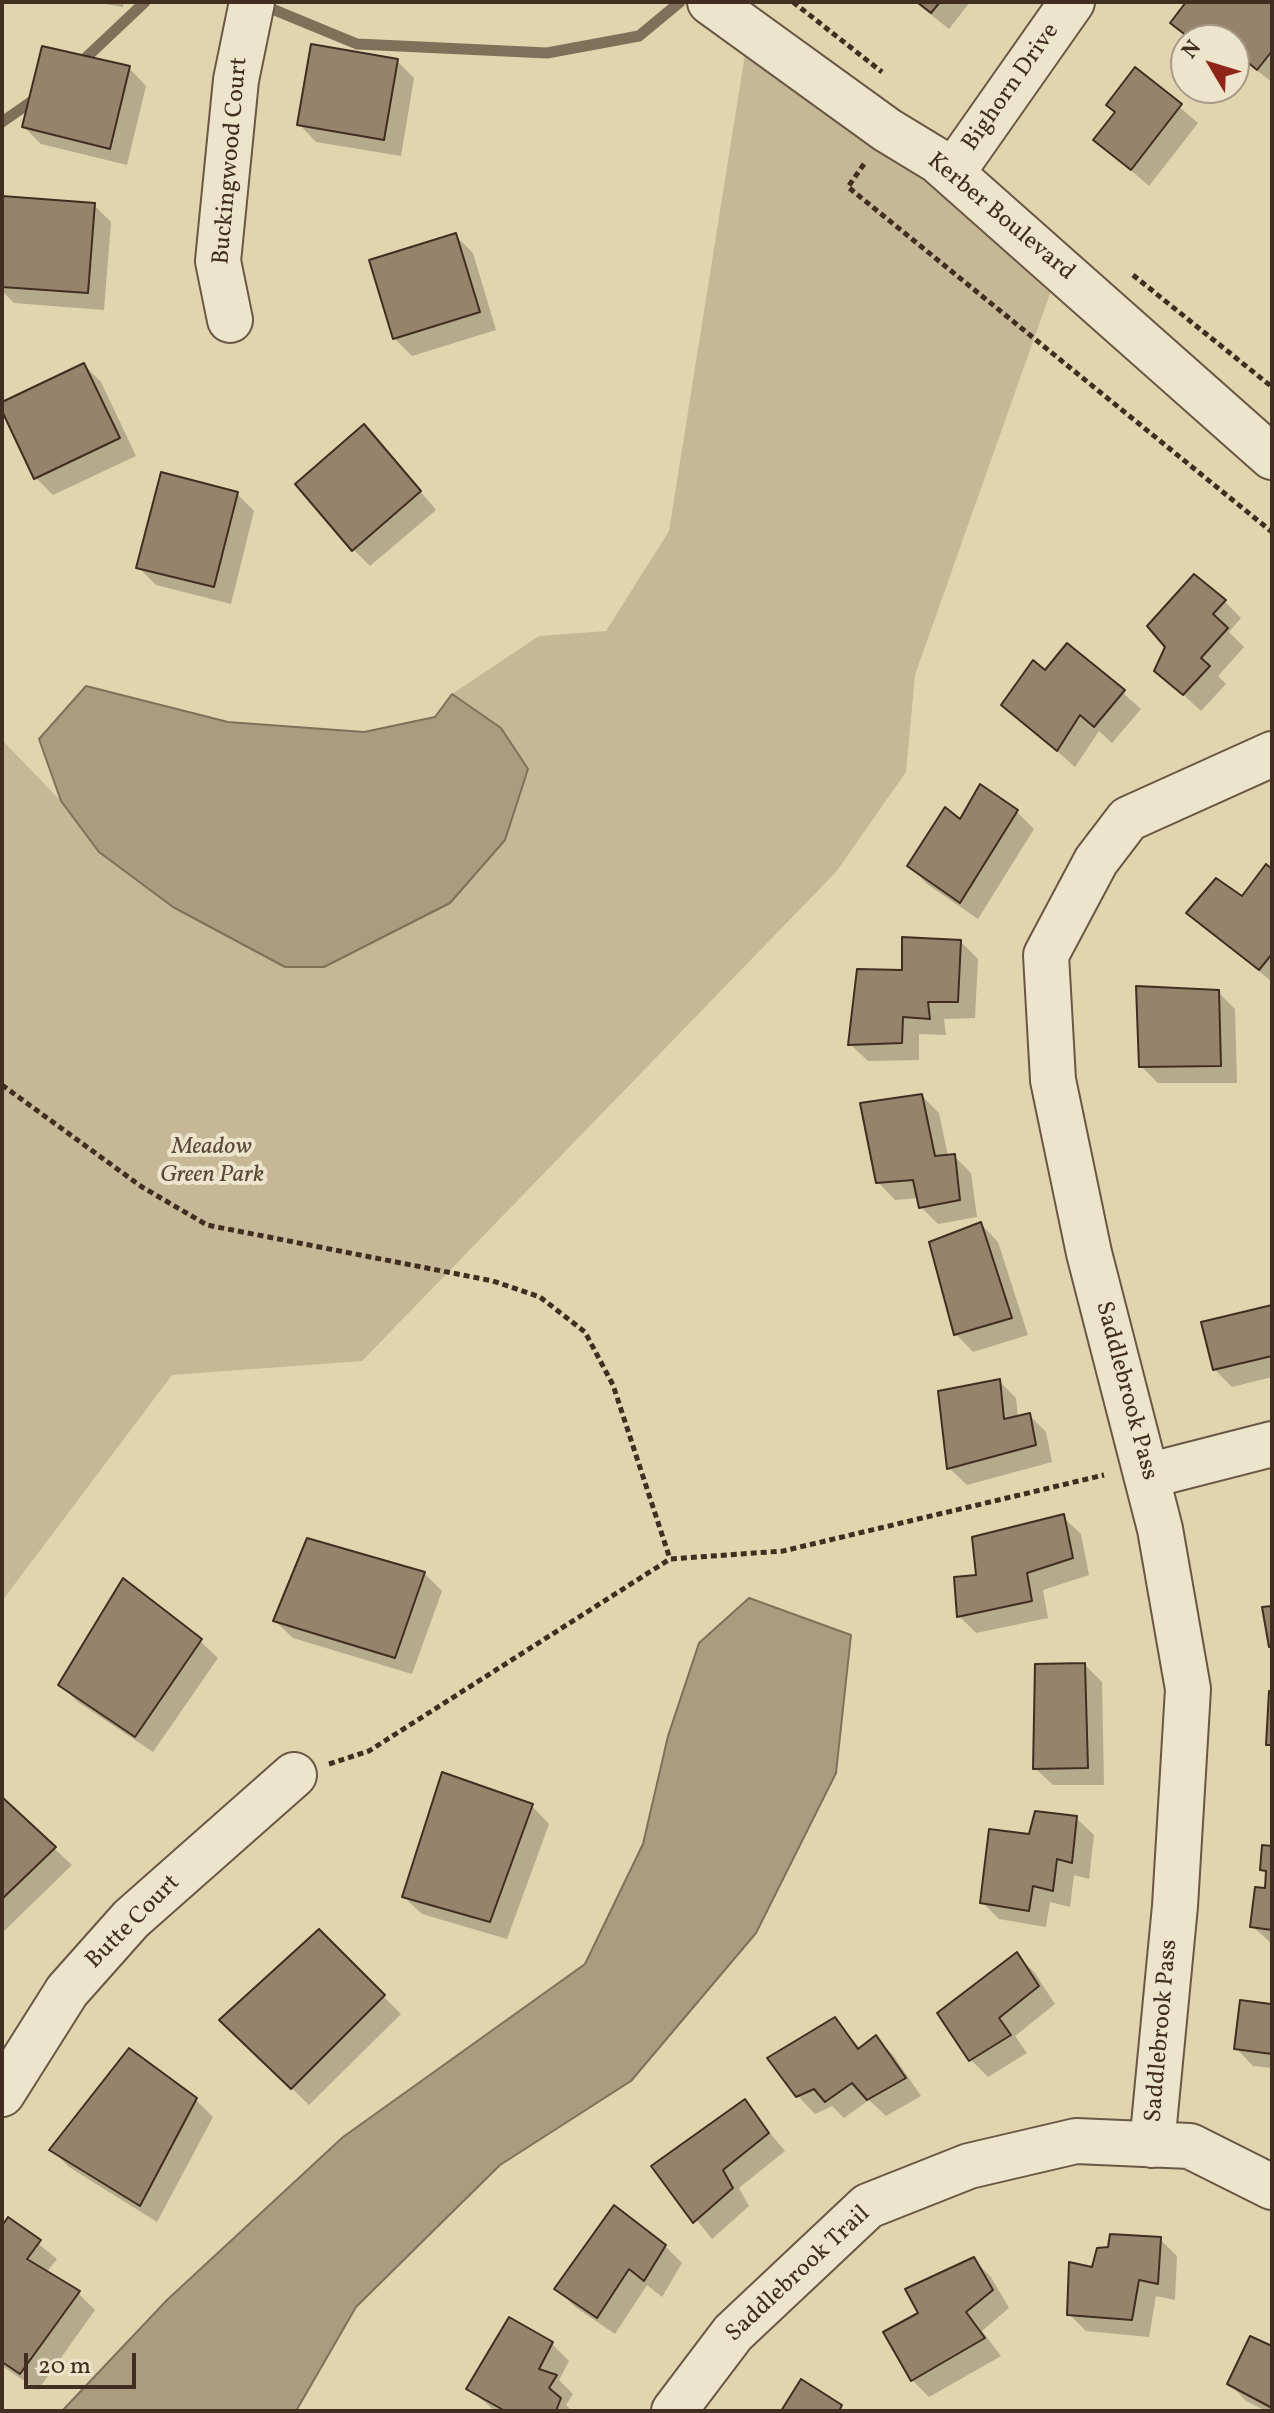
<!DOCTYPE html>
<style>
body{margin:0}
#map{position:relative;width:1274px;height:2413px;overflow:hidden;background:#e1d5af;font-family:Vollkorn,serif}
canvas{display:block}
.frame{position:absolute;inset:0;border:4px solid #422d21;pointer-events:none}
.north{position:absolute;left:1170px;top:24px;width:80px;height:80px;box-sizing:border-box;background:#ece4cb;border:2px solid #a89b87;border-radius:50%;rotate:308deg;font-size:22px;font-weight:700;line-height:32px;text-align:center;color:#422d21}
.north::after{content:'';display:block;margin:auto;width:28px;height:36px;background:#8f2418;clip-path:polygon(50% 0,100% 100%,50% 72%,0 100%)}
.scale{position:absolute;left:24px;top:2353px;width:112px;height:36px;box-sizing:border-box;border:4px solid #422d21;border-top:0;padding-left:10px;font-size:24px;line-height:28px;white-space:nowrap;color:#422d21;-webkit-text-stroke:6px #ece4cb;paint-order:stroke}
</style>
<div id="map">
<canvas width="1274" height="2413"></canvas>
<div class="frame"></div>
<div class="north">N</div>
<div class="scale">20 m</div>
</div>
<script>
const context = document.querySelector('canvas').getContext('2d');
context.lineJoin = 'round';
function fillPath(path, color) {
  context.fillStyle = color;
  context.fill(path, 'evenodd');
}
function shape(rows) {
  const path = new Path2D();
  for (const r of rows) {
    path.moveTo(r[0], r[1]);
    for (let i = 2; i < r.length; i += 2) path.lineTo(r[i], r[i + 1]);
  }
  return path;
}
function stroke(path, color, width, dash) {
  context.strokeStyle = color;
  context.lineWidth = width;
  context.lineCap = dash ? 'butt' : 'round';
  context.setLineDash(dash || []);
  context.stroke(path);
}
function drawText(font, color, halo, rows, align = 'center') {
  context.font = font + ' Vollkorn,serif';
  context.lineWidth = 8;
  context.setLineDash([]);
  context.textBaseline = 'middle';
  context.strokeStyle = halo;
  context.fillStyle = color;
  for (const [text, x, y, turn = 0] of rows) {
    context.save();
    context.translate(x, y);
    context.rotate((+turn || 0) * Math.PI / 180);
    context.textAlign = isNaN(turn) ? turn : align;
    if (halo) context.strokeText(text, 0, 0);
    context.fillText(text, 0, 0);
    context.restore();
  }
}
const green = shape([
 [749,29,1059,268,915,675,906,772,836,872,362,1361,172,1375,2,1601,2,740,61,801,99,852,501,728,452,694,539,636,606,631,669,531]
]);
const water = shape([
 [86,686,228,722,364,732,435,717,452,694,501,728,528,769,505,840,450,903,324,967,285,967,173,907,99,852,61,801,39,739,86,686],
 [749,1598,851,1635,836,1773,756,1933,631,2081,500,2165,356,2307,296,2411,62,2411,167,2300,343,2137,585,1964,643,1844,668,1736,699,1643,749,1598]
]);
const shadow = shape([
 [93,2,124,2,123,7],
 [915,2,970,2,949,29],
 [1189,2,1272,3,1272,82,1234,53,1234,40,1190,40,1172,23],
 [397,61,414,78,401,156,316,142,299,124],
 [129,68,146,86,127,165,41,144,24,127],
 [1136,70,1198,123,1149,186,1096,140,1117,113],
 [94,205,111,222,104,310,14,303,2,291,2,212],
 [455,235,473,253,496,330,412,356,394,338],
 [84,365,101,382,136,456,53,495,36,478,2,404],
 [381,444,436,510,370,566,353,549],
 [237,494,254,511,231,604,156,585,138,567],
 [1224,601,1241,618,1229,632,1244,647,1218,676,1226,684,1201,711,1156,670],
 [1068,645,1141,709,1112,743,1099,731,1075,767,1004,704,1045,672],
 [1017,812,1034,829,978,919,927,884,910,866],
 [1272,872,1272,982,1189,913,1243,899],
 [961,942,978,959,975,1018,944,1019,946,1035,919,1034,919,1060,868,1061,850,1044,904,972],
 [1218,992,1235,1009,1237,1083,1158,1083,1141,1066],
 [922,1096,939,1113,948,1156,954,1156,971,1173,977,1217,938,1224,921,1207,919,1198,895,1200,878,1182],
 [981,1224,998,1242,1028,1335,973,1352,956,1334],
 [1272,1307,1272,1377,1232,1387,1214,1369],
 [999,1381,1016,1398,1018,1418,1029,1415,1046,1432,1052,1462,967,1485,949,1468],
 [1063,1517,1081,1534,1089,1575,1043,1590,1048,1618,976,1633,959,1616],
 [424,1573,442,1591,412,1674,293,1638,275,1621],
 [200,1641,218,1658,153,1752,78,1702,60,1685],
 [1085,1665,1102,1682,1104,1785,1053,1785,1035,1768],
 [2,1800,72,1865,2,1933],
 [532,1806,549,1824,507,1939,422,1914,404,1897],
 [1076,1818,1094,1835,1089,1879,1074,1875,1070,1907,1050,1902,1046,1927,999,1919,982,1902,1030,1836],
 [1272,1848,1272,1944,1252,1926,1266,1890,1268,1875,1262,1869],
 [319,1932,401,2014,309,2105,222,2020],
 [1017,1955,1034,1972,1055,2004,1015,2036,1027,2053,988,2077,971,2060],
 [1272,2007,1272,2068,1253,2066,1236,2048],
 [835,2020,861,2049,876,2038,893,2055,921,2096,886,2116,869,2100,844,2118,832,2106,815,2114,798,2096],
 [196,2100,213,2117,157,2222,69,2167,52,2150],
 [744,2102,785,2151,739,2188,749,2206,712,2239,654,2166],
 [9,2220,57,2259,46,2273,78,2293,95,2310,38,2390,2,2366,2,2230],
 [1160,2239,1177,2256,1175,2300,1156,2296,1149,2337,1086,2331,1069,2314,1094,2269],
 [665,2246,682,2263,662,2297,647,2285,615,2334,574,2306,557,2289],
 [974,2260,991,2277,1009,2308,982,2331,1001,2356,929,2397,912,2380],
 [552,2344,569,2361,559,2380,573,2394,566,2405,572,2411,495,2411,469,2389],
 [1272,2349,1272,2411,1266,2411,1246,2401,1229,2383]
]);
const stream = shape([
 [260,4,357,44,547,53,639,36,680,2],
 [76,67,145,2],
 [2,122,38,97]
]);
const building = shape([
 [917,2,940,2,931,13,917,2],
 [1186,2,1272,2,1272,51,1257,70,1234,51,1234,40,1216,37,1192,40,1170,23,1186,2],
 [311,44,398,59,384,140,297,125,311,44],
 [42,46,130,66,110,149,22,127,42,46],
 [1135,67,1182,104,1131,170,1093,140,1115,112,1106,105,1135,67],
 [2,196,95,203,88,293,2,287,2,196],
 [456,233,480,312,393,339,369,260,456,233],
 [84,363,120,438,34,479,2,411,2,402,84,363],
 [364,424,421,491,352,551,295,484,364,424],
 [161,472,238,492,214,587,136,568,161,472],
 [1194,574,1226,600,1213,614,1228,628,1201,658,1210,666,1183,695,1154,671,1165,647,1147,626,1194,574],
 [1067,643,1125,690,1094,727,1080,715,1057,751,1001,705,1033,660,1045,670,1067,643],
 [980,784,1018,810,960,903,907,866,945,807,960,819,980,784],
 [1266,864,1272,869,1272,954,1259,970,1186,913,1216,878,1242,896,1266,864],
 [902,937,961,940,958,1002,928,1002,930,1019,903,1017,902,1043,848,1045,857,969,902,970,902,937],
 [1136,986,1219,990,1221,1066,1139,1067,1136,986],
 [922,1094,935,1156,955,1154,960,1200,919,1208,913,1180,876,1183,860,1103,922,1094],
 [981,1222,1012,1318,954,1335,929,1242,981,1222],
 [1272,1305,1272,1356,1213,1370,1201,1322,1272,1305],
 [1000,1379,1004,1419,1030,1413,1036,1445,947,1469,938,1391,1000,1379],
 [1064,1514,1073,1558,1027,1573,1032,1601,957,1617,954,1577,976,1575,972,1537,1064,1514],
 [307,1538,425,1572,395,1658,273,1621,307,1538],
 [123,1578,202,1639,135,1737,58,1685,123,1578],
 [1272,1606,1272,1647,1269,1647,1262,1607,1272,1606],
 [1085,1663,1088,1768,1033,1769,1035,1664,1085,1663],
 [1269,1691,1272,1691,1272,1745,1266,1745,1269,1691],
 [442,1772,533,1804,490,1922,402,1897,442,1772],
 [2,1797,56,1847,2,1899,2,1797],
 [1035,1811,1077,1816,1072,1863,1057,1859,1053,1891,1033,1886,1029,1911,980,1903,989,1829,1029,1834,1035,1811],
 [1262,1845,1272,1846,1272,1930,1250,1927,1255,1887,1265,1888,1266,1871,1260,1870,1262,1845],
 [319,1929,385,1995,291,2089,219,2020,319,1929],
 [1017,1952,1039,1986,999,2018,1011,2035,969,2061,937,2013,1017,1952],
 [1272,1996,1272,2054,1234,2049,1240,2000,1271,2004,1272,1996],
 [835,2017,858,2049,876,2035,906,2078,867,2100,852,2083,825,2102,814,2089,796,2097,767,2058,835,2017],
 [129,2048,197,2098,140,2206,49,2150,129,2048],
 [745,2099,769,2133,723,2170,733,2188,693,2223,651,2166,745,2099],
 [614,2205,666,2245,644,2281,629,2269,597,2318,554,2289,614,2205],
 [8,2217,41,2240,27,2259,80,2291,20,2374,2,2362,2,2226,8,2217],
 [1110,2234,1161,2237,1158,2284,1139,2280,1132,2320,1067,2315,1069,2262,1092,2267,1097,2248,1108,2247,1110,2234],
 [974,2257,993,2290,966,2312,985,2338,911,2381,883,2332,918,2313,905,2289,974,2257],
 [509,2317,553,2342,539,2369,557,2375,549,2388,561,2398,556,2411,505,2411,466,2389,509,2317],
 [1250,2336,1272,2346,1272,2408,1227,2384,1250,2336],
 [801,2379,842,2405,839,2411,781,2411,801,2379]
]);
const path = shape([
 [793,2,882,72],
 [864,164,848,187,1272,532],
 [1133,275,1272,387],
 [2,1085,142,1187,207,1225,493,1281,540,1297,585,1332,613,1385,670,1559],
 [329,1764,369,1751,670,1559,783,1551,1104,1475]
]);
const minor = shape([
 [710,2,887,130,938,161,1272,457],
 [952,173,1072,2],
 [230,320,218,261,236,80,252,2],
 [1147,1476,1272,1444],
 [2,2094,67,1991,131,1919,294,1775],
 [1152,2145,1175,1906,1188,1689,1160,1529,1089,1253,1053,1080,1046,955,1096,861,1128,819,1272,754],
 [674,2411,733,2333,868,2206,969,2166,1076,2141,1190,2146,1272,2187]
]);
const streetNames = [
 ["Bighorn Drive",1012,88,-55],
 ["Buckingwood Court",232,161,-85],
 ["Kerber Boulevard",1000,218,40],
 ["Saddlebrook Pass",1125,1391,75],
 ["Butte Court",134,1923,-45],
 ["Saddlebrook Pass",1163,2031,-85],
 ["Saddlebrook Trail",799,2275,-43]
];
const parkNames = [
 ["Meadow",212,1149],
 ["Green Park",212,1177]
];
fillPath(green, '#c6b897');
fillPath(water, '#ab9c7f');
stroke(water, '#817059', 2);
fillPath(shadow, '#0003');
stroke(stream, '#817059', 11);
fillPath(building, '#95846b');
stroke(building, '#422d21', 2);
stroke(minor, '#6a5744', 48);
stroke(path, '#422d21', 5, [6, 4]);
stroke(minor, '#ece4cb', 44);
drawText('24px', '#422d21', '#ece4cb', streetNames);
drawText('italic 24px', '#5c4939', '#ece4cb', parkNames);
</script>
